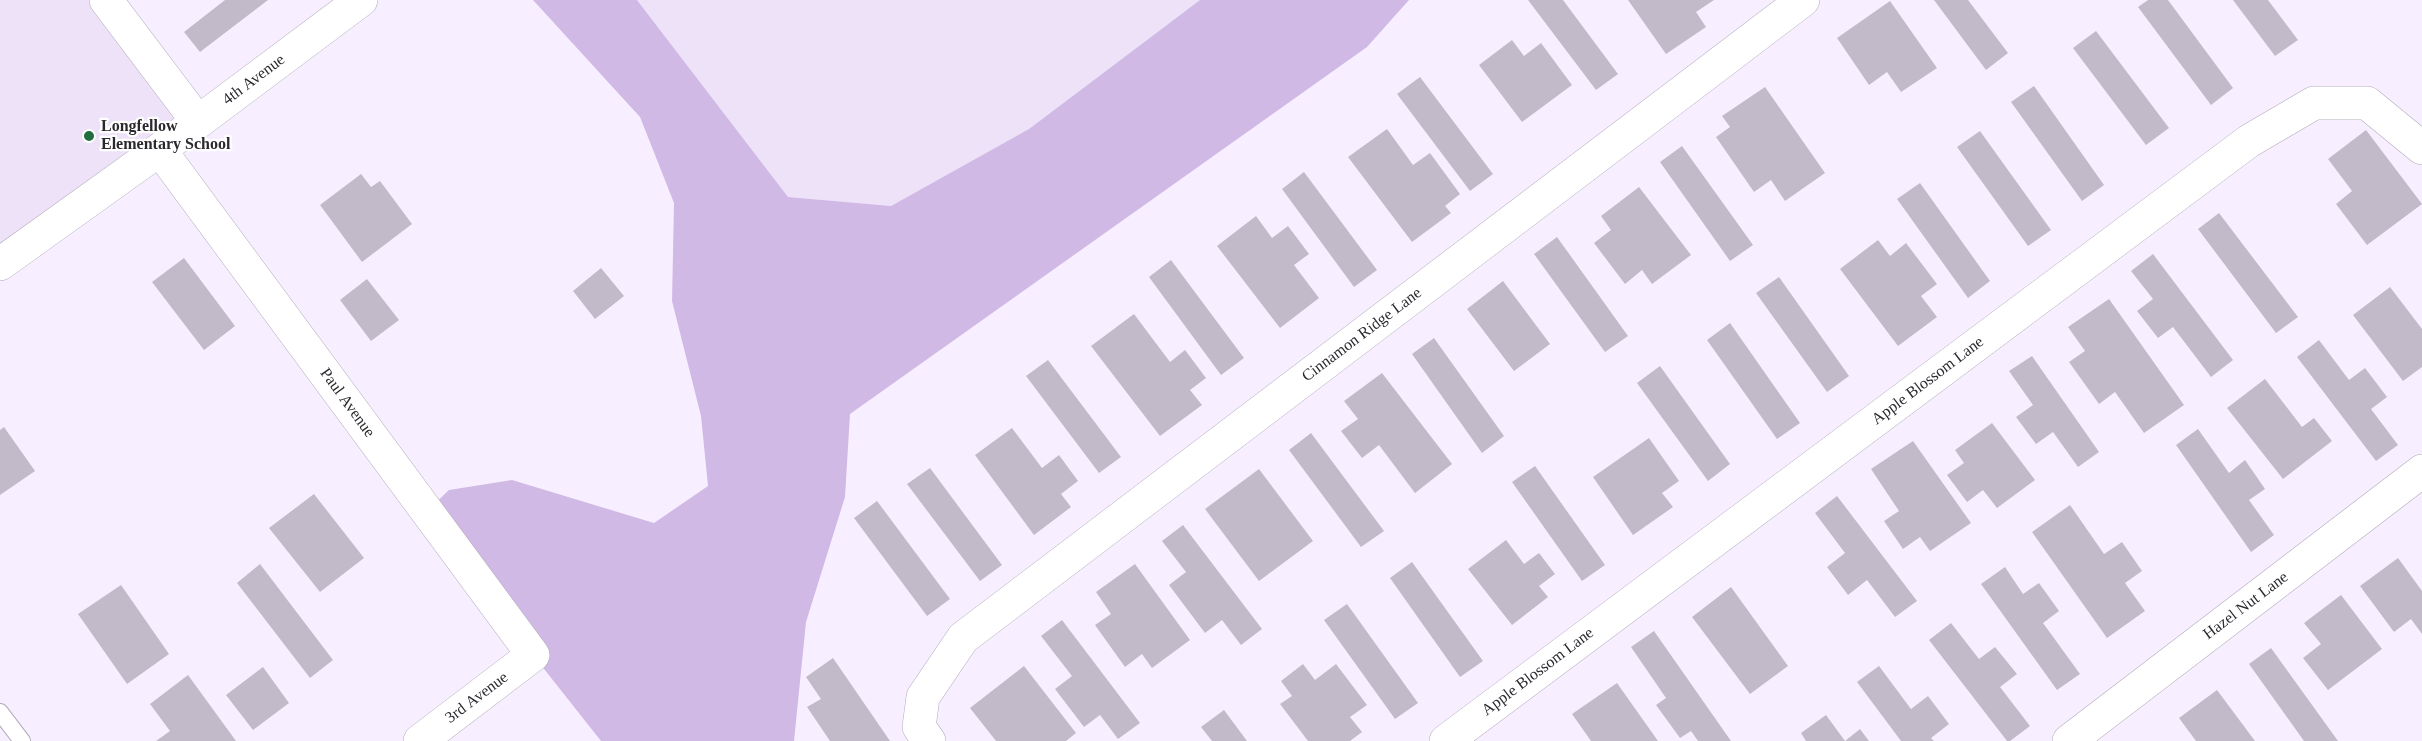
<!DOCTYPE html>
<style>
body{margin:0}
canvas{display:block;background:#f7efff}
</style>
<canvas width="2422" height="741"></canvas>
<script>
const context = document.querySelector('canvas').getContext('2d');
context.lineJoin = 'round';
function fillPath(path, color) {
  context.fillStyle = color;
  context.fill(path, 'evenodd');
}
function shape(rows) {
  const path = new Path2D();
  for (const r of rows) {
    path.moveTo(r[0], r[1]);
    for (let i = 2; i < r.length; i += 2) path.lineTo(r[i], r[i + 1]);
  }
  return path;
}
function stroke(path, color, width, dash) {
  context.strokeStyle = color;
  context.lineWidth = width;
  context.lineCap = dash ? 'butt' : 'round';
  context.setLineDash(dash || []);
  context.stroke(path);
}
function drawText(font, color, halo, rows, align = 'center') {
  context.font = font + ' Georgia,serif';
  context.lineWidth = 4.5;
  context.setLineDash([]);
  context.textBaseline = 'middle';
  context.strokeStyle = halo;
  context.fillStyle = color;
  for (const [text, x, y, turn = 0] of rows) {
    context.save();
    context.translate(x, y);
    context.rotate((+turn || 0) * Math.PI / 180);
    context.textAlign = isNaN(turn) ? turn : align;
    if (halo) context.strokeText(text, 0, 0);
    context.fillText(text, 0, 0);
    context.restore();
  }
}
const built = shape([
 [0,0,106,0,198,122,0,267],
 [637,0,1200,0,1029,129,891,206,788,197]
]);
const green = shape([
 [533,0,637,0,788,197,891,206,1029,129,1200,0,1409,0,1367,47,850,414,845,497,806,622,794,741,601,741,533,655,427,511,449,490,512,480,654,523,708,486,701,416,672,301,674,203,640,117]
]);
const building = shape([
 [225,0,268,0,200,52,184,32],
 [1528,0,1563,0,1618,74,1596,90],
 [1628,0,1714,0,1696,12,1706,27,1666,54],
 [1934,0,1968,0,2008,53,1986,70],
 [2148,0,2168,0,2233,88,2211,105,2138,7],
 [2233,0,2268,0,2298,40,2275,56],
 [1890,1,1937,68,1901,92,1887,72,1869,85,1837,38],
 [2096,31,2169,128,2146,145,2073,48],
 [1512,40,1524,56,1541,43,1572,85,1522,122,1479,65],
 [1420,77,1493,174,1470,191,1397,94],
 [2034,86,2104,185,2082,201,2011,102],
 [1765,87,1825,173,1785,201,1771,180,1754,192,1716,137,1730,127,1722,116],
 [1387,129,1413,165,1430,153,1460,194,1445,206,1451,213,1412,242,1348,157],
 [2366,130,2422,204,2367,245,2336,204,2352,191,2328,159],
 [1980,131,2051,230,2028,246,1957,147],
 [1682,146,1753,245,1730,261,1660,162],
 [1304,172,1377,270,1354,287,1282,189],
 [361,174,371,187,380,181,412,224,362,262,320,205],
 [1920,183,1990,281,1968,298,1897,199],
 [1639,187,1691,255,1652,284,1642,270,1625,284,1594,243,1611,230,1601,216],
 [2219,213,2298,317,2276,333,2198,229],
 [1256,216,1272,238,1288,226,1309,254,1294,265,1319,298,1280,328,1217,246],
 [1557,237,1628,336,1605,352,1534,254],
 [1878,240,1890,256,1906,243,1937,284,1921,296,1937,317,1898,346,1840,269],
 [2153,254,2233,360,2211,377,2173,327,2158,338,2137,311,2153,299,2131,271],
 [184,258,235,326,204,350,152,282],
 [1171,260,1244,358,1221,375,1149,277],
 [601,268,624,296,595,319,573,291],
 [1779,277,1849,376,1827,392,1756,293],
 [367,279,399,320,371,341,340,300],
 [1503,281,1550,344,1514,371,1467,309],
 [2390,287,2422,329,2422,367,2403,381,2353,315],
 [2109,299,2184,405,2144,433,2115,392,2099,404,2069,362,2085,351,2068,327],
 [1134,314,1170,362,1185,350,1206,378,1190,390,1202,405,1160,436,1091,346],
 [1730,323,1800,423,1777,439,1707,340],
 [1434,338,1504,436,1482,453,1412,354],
 [2319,340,2349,380,2365,368,2387,397,2371,409,2398,445,2376,461,2297,357],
 [2032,356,2099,452,2078,467,2053,432,2036,444,2016,417,2033,405,2009,371],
 [1048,360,1121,457,1099,473,1026,376],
 [1660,366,1730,464,1708,481,1637,383],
 [1382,373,1452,464,1415,493,1379,445,1362,458,1341,431,1358,419,1344,401],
 [2265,379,2302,427,2314,418,2332,441,2283,479,2227,408],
 [1992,423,2035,480,1997,508,1983,490,1967,502,1947,475,1964,463,1955,450],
 [4,427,35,471,0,495,0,430],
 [1012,428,1042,468,1059,455,1078,481,1061,494,1071,507,1034,535,975,455],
 [2198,429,2229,473,2245,460,2265,489,2249,500,2274,535,2251,552,2176,445],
 [1311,433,1384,531,1361,547,1289,450],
 [1649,438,1679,481,1662,493,1673,507,1633,535,1593,477],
 [1913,441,1971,523,1930,551,1920,537,1903,549,1884,521,1899,511,1871,469],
 [1535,466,1605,565,1582,581,1512,482],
 [930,468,1002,565,980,581,907,484],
 [1259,469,1313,541,1259,581,1205,509],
 [314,494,364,558,320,592,269,528],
 [1837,496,1917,601,1895,617,1867,580,1848,595,1827,567,1845,553,1815,513],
 [877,501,950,599,927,616,854,518],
 [2070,505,2104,554,2122,542,2142,571,2125,583,2145,611,2107,638,2032,532],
 [1183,525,1262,629,1241,645,1222,620,1205,633,1169,585,1186,572,1162,541],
 [1506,540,1524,564,1539,553,1555,574,1539,586,1548,597,1512,625,1468,569],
 [2398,558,2422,591,2422,634,2411,619,2394,632,2360,586],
 [1412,562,1483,661,1460,677,1390,578],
 [260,564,333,660,310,678,237,583],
 [1135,564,1190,640,1152,668,1142,654,1125,667,1095,625,1111,614,1096,592],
 [2005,567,2023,594,2039,583,2059,611,2043,623,2080,674,2057,690,1981,584],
 [121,585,169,654,127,684,78,614],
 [1731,587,1788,666,1750,694,1692,617],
 [2341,595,2382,649,2328,690,2303,658,2321,644,2304,623],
 [1347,604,1418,703,1395,719,1324,620],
 [1062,620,1140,723,1118,739,1100,715,1084,727,1055,689,1072,676,1041,636],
 [1951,623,1979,659,1995,647,2017,674,2000,687,2030,726,2010,741,2007,741,1929,640],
 [1654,631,1731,741,1698,741,1691,731,1680,738,1656,705,1666,698,1631,647],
 [2271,648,2338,741,2304,741,2249,664],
 [833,658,890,741,830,741,807,707,821,699,806,677],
 [1303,664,1315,680,1336,664,1367,705,1350,717,1362,732,1350,741,1308,741,1280,704,1292,696,1281,681],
 [1024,666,1076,733,1066,741,996,741,970,708],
 [1879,666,1911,709,1928,696,1949,724,1931,738,1934,741,1901,741,1857,682],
 [263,667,289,703,253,730,226,695],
 [188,675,236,741,156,741,170,731,150,704],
 [1617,683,1658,741,1591,741,1572,714],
 [2217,690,2255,741,2196,741,2179,718],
 [1224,710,1247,741,1212,741,1201,727],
 [1826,715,1845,741,1860,729,1869,741,1806,741,1801,733]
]);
const service = shape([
 [0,712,22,741]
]);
const minor = shape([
 [106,0,198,122],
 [160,150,533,655,420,741],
 [0,264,198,122,361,0],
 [929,741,919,727,923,697,963,638,1803,0],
 [1446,741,2249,141,2314,103,2367,103,2422,148],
 [2069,741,2422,471]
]);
const markers = [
 [89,136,6,"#216e3e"]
];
const streetNames = [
 ["4th Avenue",254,80,-37],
 ["Cinnamon Ridge Lane",1362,335,-37],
 ["Apple Blossom Lane",1928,381,-37],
 ["Paul Avenue",347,403,54],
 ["Hazel Nut Lane",2246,606,-37],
 ["Apple Blossom Lane",1538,672,-37],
 ["3rd Avenue",477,698,-37]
];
const poiNames = [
 ["Longfellow",101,127],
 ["Elementary School",101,145]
];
fillPath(built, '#eee2f9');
fillPath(green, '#d1b9e5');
fillPath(building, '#c2bac9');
stroke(service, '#b2aab9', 18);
stroke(minor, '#b2aab9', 34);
stroke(service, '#fff', 16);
stroke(minor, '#fff', 33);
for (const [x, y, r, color] of markers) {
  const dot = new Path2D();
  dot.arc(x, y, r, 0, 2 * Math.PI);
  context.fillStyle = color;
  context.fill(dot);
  stroke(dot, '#fff', 2);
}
drawText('16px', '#2b282e', '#fff', streetNames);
drawText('bold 16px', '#2b282e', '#fff', poiNames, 'left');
</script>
